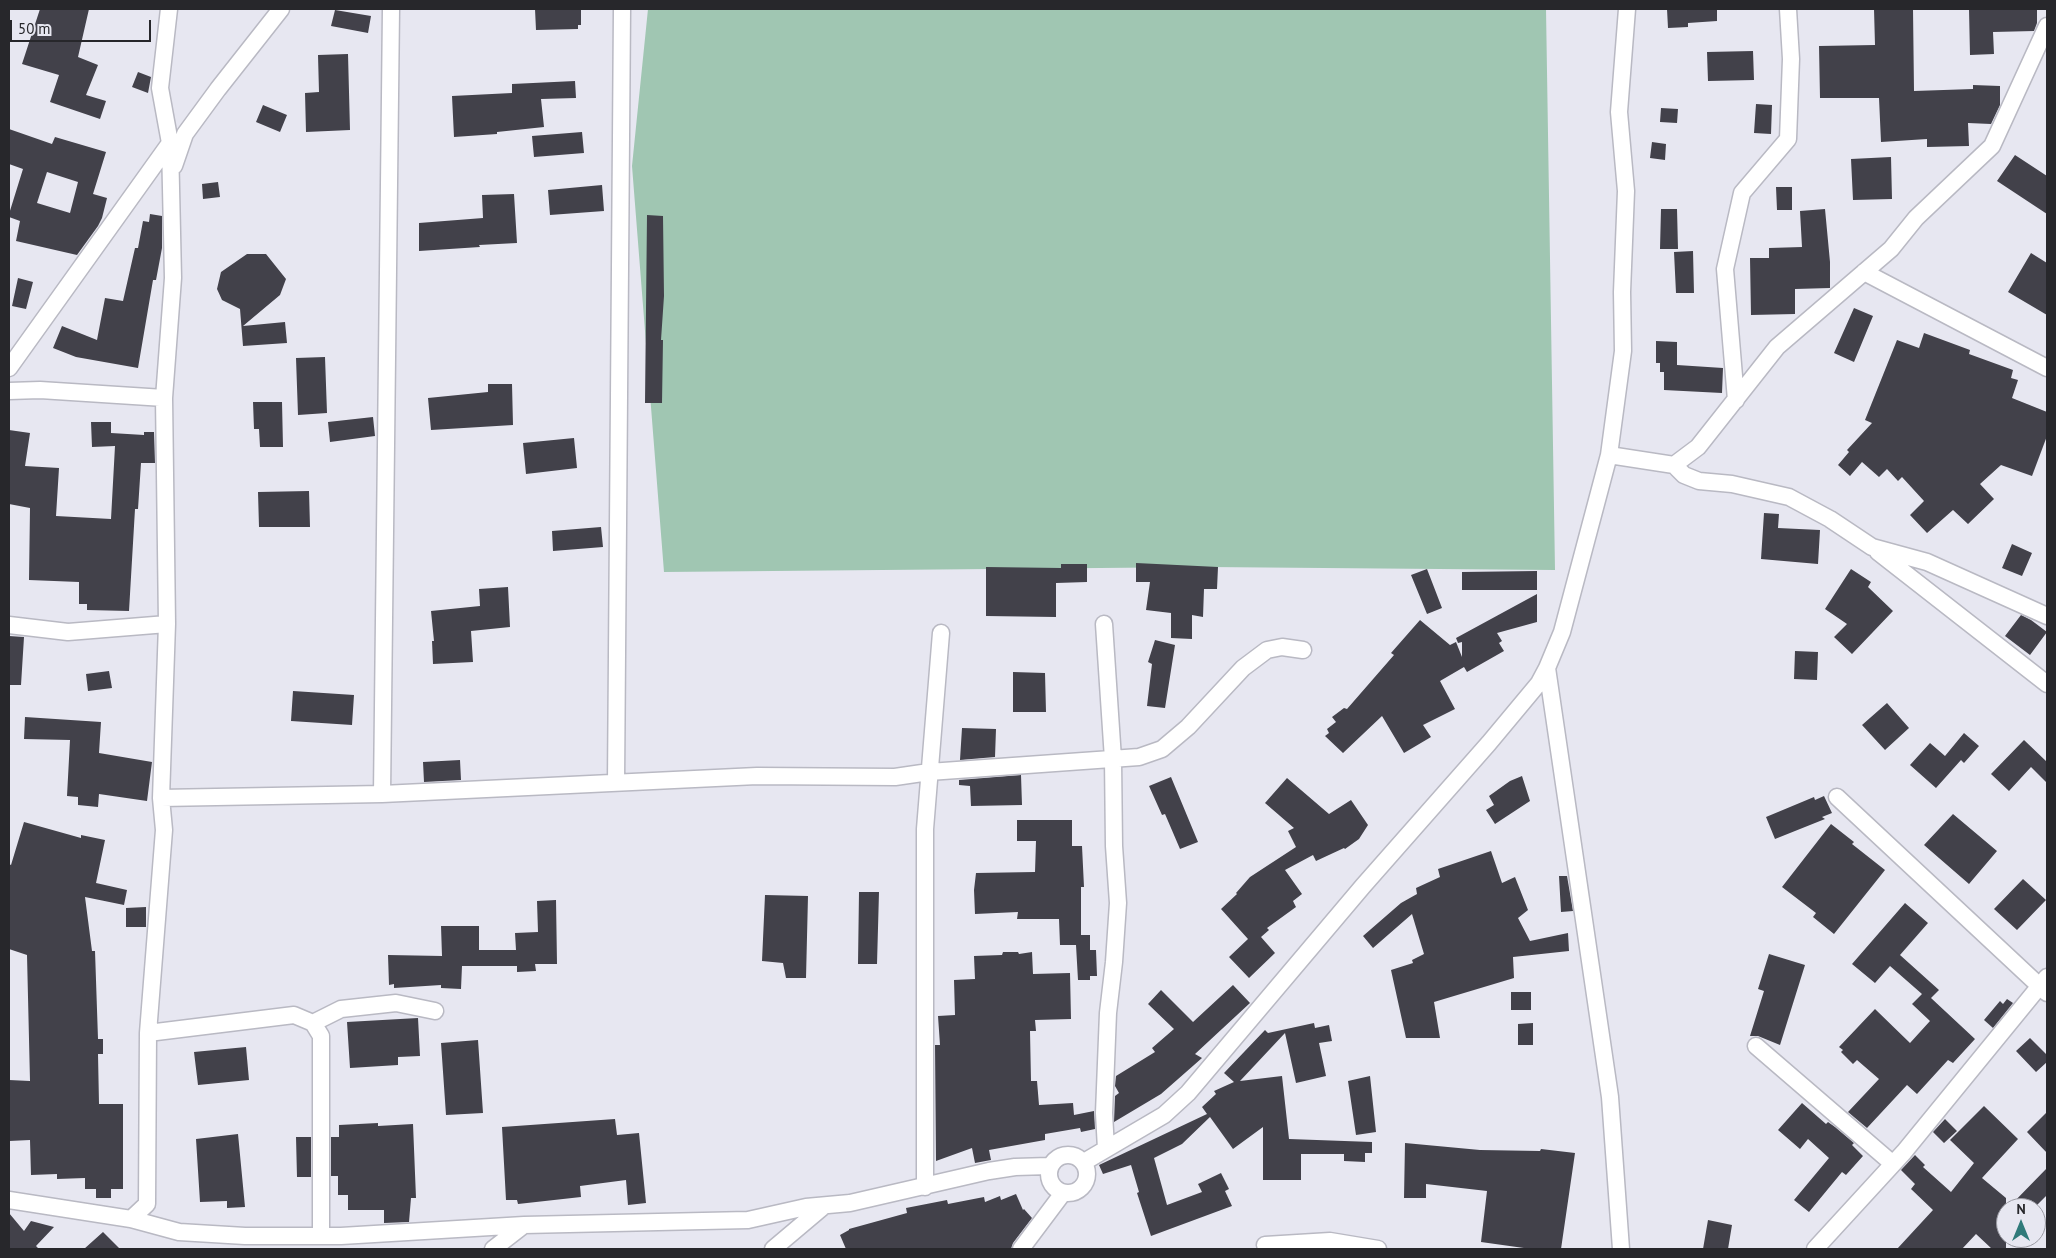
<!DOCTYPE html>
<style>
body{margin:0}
#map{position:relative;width:2056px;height:1258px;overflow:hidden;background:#e7e7f1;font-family:"PT Sans",sans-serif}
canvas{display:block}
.frame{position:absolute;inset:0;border:10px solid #27272b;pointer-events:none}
.north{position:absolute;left:1996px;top:1198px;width:50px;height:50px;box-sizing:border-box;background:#e7e7f1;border:1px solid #9a9aa2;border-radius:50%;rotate:0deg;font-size:14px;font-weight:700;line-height:20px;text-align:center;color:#27272b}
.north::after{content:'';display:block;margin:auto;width:18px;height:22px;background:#307a7a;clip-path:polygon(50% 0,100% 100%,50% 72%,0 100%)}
.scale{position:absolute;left:10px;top:20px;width:141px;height:22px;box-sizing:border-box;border:2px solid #27272b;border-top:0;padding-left:6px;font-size:15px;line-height:18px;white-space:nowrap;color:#27272b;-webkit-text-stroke:4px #e7e7f1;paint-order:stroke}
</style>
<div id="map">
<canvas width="2056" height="1258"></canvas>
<div class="frame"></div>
<div class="north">N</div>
<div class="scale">50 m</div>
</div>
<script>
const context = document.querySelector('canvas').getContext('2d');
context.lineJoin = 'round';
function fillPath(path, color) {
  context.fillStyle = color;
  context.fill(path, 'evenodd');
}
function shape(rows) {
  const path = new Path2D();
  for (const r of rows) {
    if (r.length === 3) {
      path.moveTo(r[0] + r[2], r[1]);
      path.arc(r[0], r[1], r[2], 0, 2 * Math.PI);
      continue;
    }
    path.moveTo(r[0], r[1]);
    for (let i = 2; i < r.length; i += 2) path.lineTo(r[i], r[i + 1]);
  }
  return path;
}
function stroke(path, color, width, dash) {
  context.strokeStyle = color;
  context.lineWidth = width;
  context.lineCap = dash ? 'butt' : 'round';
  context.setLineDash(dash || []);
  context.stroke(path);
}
const green = shape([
 [648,9,1546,9,1555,570,1208,567,664,572,632,166]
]);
const building = shape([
 [40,9,89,9,78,57,98,65,86,95,106,101,100,119,50,102,59,75,22,64],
 [535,9,581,10,581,25,578,25,578,29,536,30],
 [1667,9,1717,9,1717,21,1688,23,1688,27,1668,28],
 [1874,9,1913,9,1914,91,1973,89,1973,85,2000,86,2000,105,1991,124,1968,123,1969,146,1927,147,1927,139,1881,142,1879,98,1820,98,1819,46,1875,45],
 [1969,9,2037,9,2037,23,2034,31,1993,32,1994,54,1970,55],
 [335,10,371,16,368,33,331,26],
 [1753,51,1754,80,1708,81,1707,52],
 [348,54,350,130,306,132,305,93,319,92,318,55],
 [138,72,151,77,148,93,132,87],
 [575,81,576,98,541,99,544,127,497,132,497,134,454,137,452,96,512,93,512,84],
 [1756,104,1772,105,1771,134,1754,133],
 [263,105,287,115,280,132,256,122],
 [1661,108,1678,109,1677,123,1660,122],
 [9,129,52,144,55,137,106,152,93,194,107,198,102,218,98,226,77,255,16,241,20,221,9,217,9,214,23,169,9,164],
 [47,172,78,182,70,213,37,203],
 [582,132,584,153,534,157,532,136],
 [1652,142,1666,144,1665,160,1650,158],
 [2015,155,2047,176,2047,214,1997,181],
 [1891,157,1892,199,1853,200,1851,159],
 [218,182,220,197,203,199,202,184],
 [602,185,604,211,550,215,548,190],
 [1776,187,1792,187,1792,210,1777,210],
 [514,194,517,243,479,245,480,247,419,251,419,223,483,218,482,195],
 [1661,209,1677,209,1678,249,1660,249],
 [1825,209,1830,262,1830,288,1795,289,1795,314,1751,315,1750,258,1769,258,1769,248,1802,247,1800,211],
 [150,214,162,216,162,248,156,280,153,280,138,368,76,357,53,348,62,326,97,340,105,298,123,301,135,248,138,248,143,221,149,222],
 [647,215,663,216,664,296,661,340,663,340,662,403,645,403],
 [1693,251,1694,293,1676,293,1674,252],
 [2031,253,2047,263,2047,315,2008,292],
 [247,254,266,254,286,279,280,295,243,326,285,322,287,343,243,346,240,309,222,300,217,289,221,272],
 [18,278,33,282,26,309,12,306],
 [1854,308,1873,316,1854,362,1834,353],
 [1924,333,1970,350,1969,354,2013,370,2011,378,2018,380,2012,398,2047,412,2047,436,2032,476,2001,465,1980,484,1994,499,1968,524,1953,510,1927,533,1910,515,1924,501,1902,477,1898,481,1887,469,1879,477,1862,462,1850,476,1838,465,1849,452,1847,450,1872,423,1865,420,1897,340,1919,348],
 [1656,341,1677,342,1677,365,1723,368,1722,393,1664,390,1664,372,1660,372,1660,363,1656,363],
 [325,357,327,413,298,415,296,358],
 [488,384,512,384,513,425,431,430,428,398,488,392],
 [253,402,282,402,283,447,260,447,259,429,254,429],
 [373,417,375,436,330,442,328,422],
 [91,422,111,422,111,433,144,435,144,432,154,432,155,463,141,463,138,509,135,509,129,611,87,610,87,604,79,604,79,582,29,580,30,508,9,504,9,430,30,433,25,466,59,468,56,516,111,519,115,446,92,447],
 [574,438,577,468,526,474,523,443],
 [309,491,310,527,259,527,258,492],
 [1764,513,1779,514,1778,528,1820,530,1818,564,1761,559],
 [601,527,603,547,553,551,552,531],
 [2012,544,2032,553,2022,576,2002,568],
 [1136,563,1218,567,1217,589,1204,589,1203,617,1192,615,1192,639,1171,638,1171,613,1146,610,1150,582,1136,582],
 [1061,564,1087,564,1087,582,1056,583,1056,617,986,616,986,567,1061,568],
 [1427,569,1442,608,1427,614,1411,575],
 [1851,569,1871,582,1868,587,1893,611,1852,654,1834,637,1847,624,1825,609],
 [1537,571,1537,590,1462,590,1462,572],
 [508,587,510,627,471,631,473,662,433,664,432,641,434,641,431,611,480,606,479,589],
 [1537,594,1537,622,1497,633,1502,641,1499,643,1504,651,1467,672,1464,667,1440,681,1455,709,1423,725,1431,737,1404,753,1382,716,1343,753,1325,736,1329,733,1327,729,1336,722,1332,717,1344,708,1347,709,1394,655,1391,653,1420,620,1450,645,1456,642,1462,657,1462,642,1458,643,1456,638],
 [2021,615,2031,620,2047,632,2030,655,2005,636],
 [9,636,24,637,21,685,9,685],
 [1155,640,1175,645,1165,708,1147,706,1152,664,1148,662],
 [1795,651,1818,652,1817,680,1794,679],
 [109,671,112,688,88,691,86,674],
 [1013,672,1045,673,1046,712,1013,712],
 [293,691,354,695,352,725,291,721],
 [1887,703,1909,728,1885,750,1862,725],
 [25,717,101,722,99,753,152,762,147,801,99,794,98,807,78,805,78,797,67,796,70,740,24,739],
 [962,728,996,729,995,757,960,760],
 [1964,733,1979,746,1964,763,1961,760,1936,788,1910,765,1930,743,1945,756],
 [2024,740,2047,762,2047,783,2031,767,2009,791,1991,774],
 [460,760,461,780,424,782,423,762],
 [1021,775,1022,805,971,806,970,786,959,785,959,780],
 [1522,776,1530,801,1495,824,1486,810,1494,805,1489,796,1510,781],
 [1171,777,1198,842,1180,849,1165,814,1162,815,1149,786],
 [1287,778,1329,814,1351,800,1368,825,1359,839,1345,849,1344,848,1316,861,1313,855,1285,870,1302,894,1293,901,1296,907,1267,928,1269,930,1261,937,1275,953,1249,978,1229,957,1248,939,1221,909,1237,894,1236,893,1250,877,1296,847,1288,831,1294,828,1265,803],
 [1824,796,1832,813,1822,817,1825,819,1775,839,1766,817,1814,797,1815,800],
 [1953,814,1997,851,1969,884,1924,845],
 [1017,820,1072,820,1072,846,1082,846,1084,887,1081,887,1081,935,1090,935,1090,950,1096,950,1097,976,1090,976,1090,980,1078,980,1076,945,1060,945,1059,919,1017,919,1018,912,975,914,974,890,976,873,1035,872,1036,841,1017,841],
 [24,822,81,838,81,835,105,840,96,883,127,890,124,905,85,897,92,951,95,951,98,1039,103,1039,103,1054,98,1054,99,1104,123,1104,123,1189,111,1189,111,1198,96,1198,96,1189,85,1189,85,1178,57,1179,57,1174,31,1175,30,1140,9,1141,9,1080,30,1081,27,955,9,949,9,864,11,865],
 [1831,824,1854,842,1852,844,1885,870,1834,934,1813,917,1816,913,1782,887],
 [1491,851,1502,883,1515,877,1528,910,1518,918,1530,941,1568,933,1569,951,1513,957,1514,978,1434,1002,1440,1038,1406,1038,1391,970,1413,963,1412,960,1424,954,1412,914,1373,948,1363,936,1401,903,1417,894,1416,888,1440,877,1438,869],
 [1559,876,1567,876,1573,911,1561,912],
 [2023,879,2046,900,2017,930,1994,909],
 [859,892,879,892,877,964,858,964],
 [765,895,808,896,806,978,786,978,783,963,762,961],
 [556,900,557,964,535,964,536,971,517,972,517,966,462,966,461,989,441,988,441,985,394,988,394,984,389,985,388,955,442,956,441,926,479,926,479,950,516,950,515,933,538,932,537,901],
 [1905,903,1928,923,1900,955,1939,990,1931,998,1975,1039,1953,1063,1948,1060,1917,1094,1907,1085,1867,1128,1848,1112,1879,1079,1857,1060,1853,1064,1841,1052,1843,1050,1839,1047,1875,1009,1910,1043,1930,1021,1912,1004,1922,994,1890,966,1875,983,1852,964],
 [146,907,146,927,126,927,126,908],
 [1003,952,1018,952,1019,954,1032,952,1033,974,1070,973,1071,1019,1035,1020,1036,1031,1030,1031,1031,1081,1037,1081,1039,1105,1073,1103,1074,1115,1094,1111,1095,1129,1081,1132,1080,1128,1045,1134,1045,1140,989,1150,991,1160,975,1163,972,1148,936,1161,935,1045,940,1045,938,1016,955,1015,954,980,975,979,974,956,1002,955],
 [1769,954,1805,965,1780,1045,1758,1036,1750,1036,1764,991,1758,989],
 [1233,985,1250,1003,1195,1054,1202,1058,1161,1094,1114,1122,1115,1096,1119,1093,1115,1086,1116,1076,1155,1052,1152,1048,1174,1029,1148,1004,1161,990,1193,1022],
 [1511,992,1531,992,1531,1010,1511,1010],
 [2007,999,2013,1003,1993,1028,1984,1020,2000,1001,2003,1004],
 [418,1018,420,1056,398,1057,398,1065,350,1068,347,1022],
 [1314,1023,1315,1028,1329,1025,1332,1041,1319,1043,1326,1076,1296,1083,1285,1033,1240,1081,1282,1076,1289,1139,1372,1142,1372,1153,1365,1153,1365,1162,1344,1161,1344,1154,1301,1154,1301,1180,1263,1180,1263,1127,1233,1149,1210,1117,1182,1144,1154,1158,1167,1205,1202,1192,1198,1184,1221,1173,1229,1189,1225,1191,1232,1206,1151,1236,1137,1193,1139,1192,1131,1165,1103,1174,1099,1165,1207,1114,1202,1107,1216,1094,1214,1091,1234,1082,1224,1073,1265,1030,1268,1033],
 [1533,1023,1533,1045,1518,1045,1518,1024],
 [2030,1038,2047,1055,2047,1062,2036,1072,2016,1051],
 [478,1040,483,1113,446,1115,441,1043],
 [246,1047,249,1080,198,1085,194,1052],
 [1370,1076,1376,1132,1356,1135,1348,1081],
 [1802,1103,1826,1124,1828,1122,1835,1127,1854,1143,1852,1145,1863,1156,1846,1175,1842,1172,1809,1212,1794,1200,1829,1158,1808,1139,1800,1149,1778,1130],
 [1984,1106,2018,1139,1982,1178,2006,1198,2006,1249,1992,1249,1976,1234,1962,1249,1897,1249,1933,1210,1911,1189,1915,1184,1901,1170,1915,1155,1925,1165,1923,1167,1951,1192,1974,1163,1950,1140],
 [2047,1112,2047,1153,2027,1132],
 [615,1119,617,1135,639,1133,646,1203,628,1205,626,1180,580,1186,581,1197,518,1204,517,1200,506,1200,502,1127],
 [1945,1119,1957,1131,1944,1143,1933,1132],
 [378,1123,378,1126,413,1124,416,1198,411,1198,409,1222,384,1223,384,1210,348,1210,348,1195,338,1195,338,1176,331,1176,331,1137,339,1137,339,1125],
 [238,1134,245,1207,227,1208,227,1201,200,1202,196,1139],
 [296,1137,311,1137,311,1177,297,1177],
 [1405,1143,1480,1150,1540,1151,1541,1149,1575,1153,1561,1249,1531,1249,1481,1242,1487,1191,1426,1184,1426,1198,1404,1198],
 [2047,1168,2047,1195,2034,1208,2008,1208],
 [1016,1194,1023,1210,1024,1209,1032,1218,1013,1243,1011,1249,846,1249,840,1235,849,1230,849,1229,907,1213,906,1208,947,1200,948,1204,984,1197,985,1202,1000,1196,1001,1200],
 [9,1213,24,1231,31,1221,54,1227,36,1246,39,1249,9,1249],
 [1708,1220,1732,1225,1728,1249,1703,1249],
 [103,1232,120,1249,84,1249]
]);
const minor = shape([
 [174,166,185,134,218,89,281,9],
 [1864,272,2047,368],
 [9,368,170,143],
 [9,391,40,390,164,398],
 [1736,400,1725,269,1742,193,1788,139,1791,59,1788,9],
 [1609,455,1674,465,1698,447,1777,347,1891,249,1916,218,1992,146,2047,26],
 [1674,465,1684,475,1699,481,1732,484,1789,497,1830,519,1872,547,1927,562,2047,616],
 [1878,552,2047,684],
 [1104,624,1113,759,1114,846,1118,903,1114,962,1108,1013,1104,1113,1106,1149],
 [9,625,68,632,167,624],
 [1547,668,1610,1097,1621,1249],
 [616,782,622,9],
 [382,794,391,9],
 [1837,797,2047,993],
 [161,798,382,794,757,776,895,777,929,772,1139,757,1162,749,1188,727,1243,668,1267,650,1282,647,1303,650],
 [313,1023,341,1009,396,1003,435,1011],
 [148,1033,294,1015,313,1023,321,1036,321,1235],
 [1756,1046,1893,1164],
 [1068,1174,19],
 [1084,1162,1164,1115,1188,1093,1363,886,1489,743,1539,683,1547,668,1562,632,1609,455,1623,351,1622,292,1626,191,1619,112,1627,9],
 [925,1187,925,829,941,633],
 [9,1200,131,1219,179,1232,245,1236,341,1236,524,1225],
 [131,1219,147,1204,148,1033,164,830,161,798,167,624,164,398,173,278,170,143,160,88,169,9],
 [1265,1245,1330,1241,1378,1249],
 [493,1249,524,1225,748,1220,806,1207,850,1203,989,1171,1015,1167,1049,1166],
 [773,1249,824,1206],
 [1021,1249,1063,1193],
 [1815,1249,1904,1152,2047,977]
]);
fillPath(green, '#a0c6b2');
fillPath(building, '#42414a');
stroke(minor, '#b9b9c3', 19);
stroke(minor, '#fff', 16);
</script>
